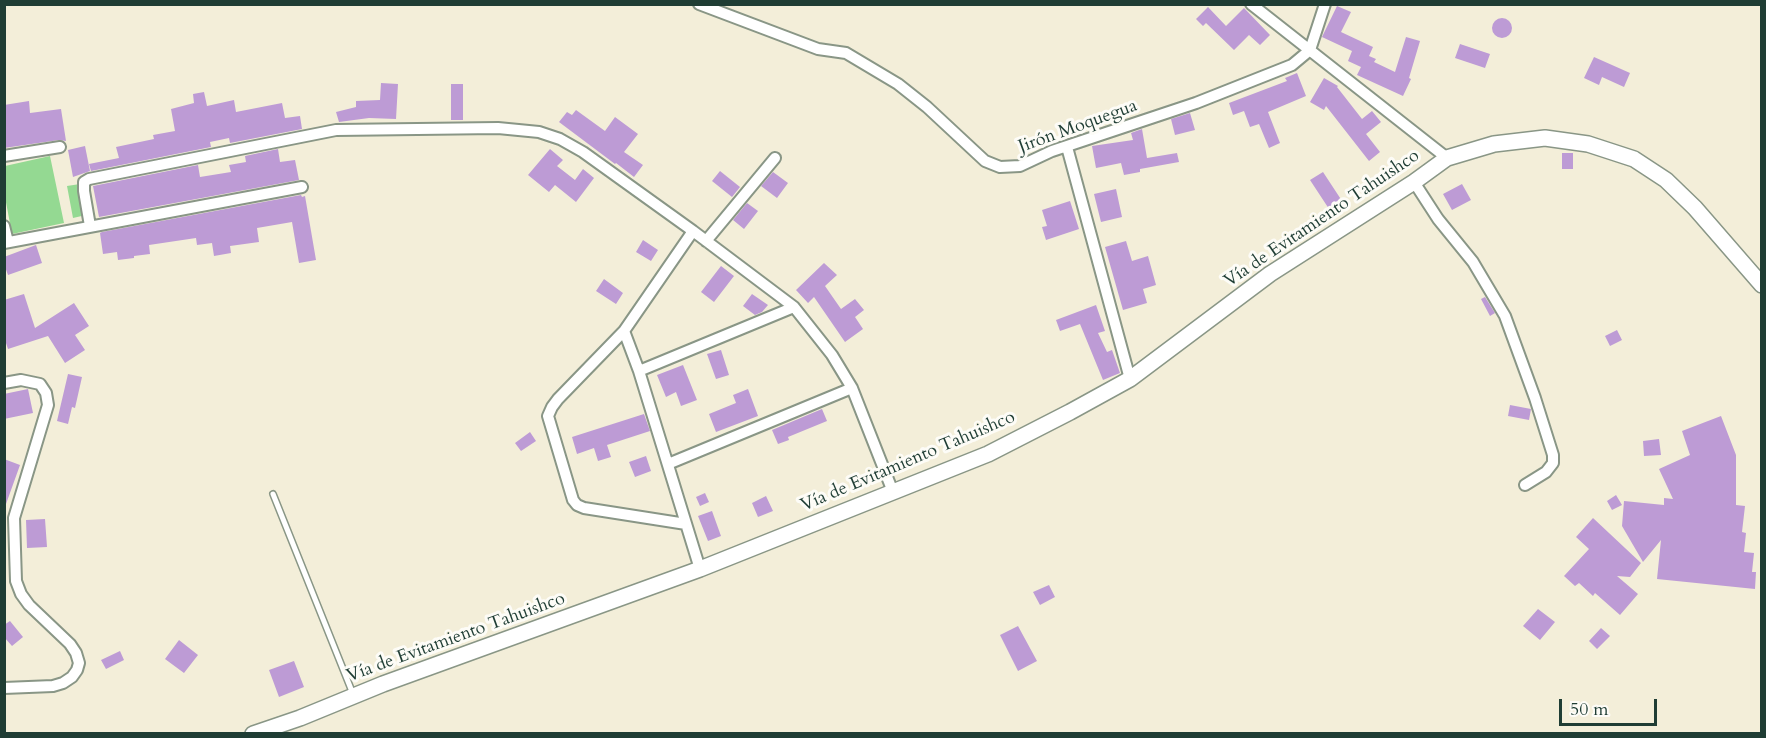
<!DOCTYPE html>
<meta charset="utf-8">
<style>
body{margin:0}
#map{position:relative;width:1766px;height:738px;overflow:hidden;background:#f3eed9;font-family:Cardo,serif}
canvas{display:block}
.frame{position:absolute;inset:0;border:6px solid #1f3d34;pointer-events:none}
.scale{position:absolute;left:1559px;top:699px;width:98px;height:27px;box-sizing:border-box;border:3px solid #1f3d34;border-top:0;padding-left:8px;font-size:18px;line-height:21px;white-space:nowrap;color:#1f3d34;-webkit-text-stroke:4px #fdfcf7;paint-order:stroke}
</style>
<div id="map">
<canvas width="1766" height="738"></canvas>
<div class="frame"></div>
<div class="scale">50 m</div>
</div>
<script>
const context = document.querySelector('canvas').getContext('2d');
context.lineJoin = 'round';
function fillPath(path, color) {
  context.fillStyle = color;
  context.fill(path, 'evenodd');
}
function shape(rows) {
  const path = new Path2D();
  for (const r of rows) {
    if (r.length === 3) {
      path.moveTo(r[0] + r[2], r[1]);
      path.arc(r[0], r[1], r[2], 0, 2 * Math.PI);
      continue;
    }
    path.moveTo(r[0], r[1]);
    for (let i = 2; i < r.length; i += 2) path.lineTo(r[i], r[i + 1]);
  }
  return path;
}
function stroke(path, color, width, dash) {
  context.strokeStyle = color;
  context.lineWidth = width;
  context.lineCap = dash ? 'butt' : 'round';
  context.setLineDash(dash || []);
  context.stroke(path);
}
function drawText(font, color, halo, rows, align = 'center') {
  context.font = font + ' Cardo,serif';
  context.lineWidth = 6;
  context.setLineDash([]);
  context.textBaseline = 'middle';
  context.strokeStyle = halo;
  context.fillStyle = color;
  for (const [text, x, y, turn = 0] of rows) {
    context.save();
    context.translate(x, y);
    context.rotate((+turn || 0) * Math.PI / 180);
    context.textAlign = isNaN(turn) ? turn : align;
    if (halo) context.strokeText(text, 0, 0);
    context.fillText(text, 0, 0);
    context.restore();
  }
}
const green = shape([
 [50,156,64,223,12,234,5,197,5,166],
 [80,184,86,215,73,218,67,186]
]);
const building = shape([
 [1337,6,1351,12,1341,32,1373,47,1369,56,1376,59,1374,62,1395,72,1406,37,1420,41,1409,78,1411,79,1403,96,1357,75,1361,67,1348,61,1352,51,1322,37],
 [1208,7,1226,26,1244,8,1270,35,1260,45,1249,35,1234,50,1206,23,1203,26,1196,19],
 [1502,28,10],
 [1460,44,1490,54,1485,68,1455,58],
 [1594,57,1630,73,1624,87,1602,77,1599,85,1584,78],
 [1297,73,1306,96,1268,112,1280,143,1269,148,1259,124,1250,127,1244,111,1233,115,1229,103,1287,81,1285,78],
 [1324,78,1338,86,1337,87,1362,119,1372,111,1381,122,1366,134,1380,152,1369,161,1326,106,1324,110,1310,102],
 [381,83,398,84,396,119,369,118,339,122,336,112,356,107,356,101,380,100],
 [451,84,463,84,463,120,451,120],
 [204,92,207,106,234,100,236,112,282,103,285,118,300,116,302,129,230,143,229,138,210,142,211,147,91,171,89,164,119,158,116,147,154,139,153,135,175,131,171,109,194,103,193,94],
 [29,101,30,113,61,109,66,141,59,140,4,148,4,105],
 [576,110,605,131,615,117,638,134,624,152,643,165,634,177,616,163,615,164,559,122,567,112,572,115],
 [1190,113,1195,130,1175,135,1171,119],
 [1142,129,1147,158,1177,153,1179,162,1140,169,1140,172,1124,175,1121,163,1096,168,1092,146,1133,140,1131,133],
 [85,146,90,171,73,177,68,150],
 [278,149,280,162,295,160,299,180,99,217,93,186,198,165,200,177,231,172,229,165,246,162,245,156],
 [550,149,563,160,557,166,575,180,583,169,594,178,576,202,555,185,549,192,528,175],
 [1562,153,1573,153,1573,169,1562,169],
 [720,171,740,187,732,197,712,181],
 [773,172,788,183,777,198,761,186],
 [1323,172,1346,207,1333,215,1310,180],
 [1462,184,1471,200,1452,210,1443,194],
 [1116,189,1122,217,1101,222,1094,194],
 [301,195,302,197,305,196,316,260,299,263,292,222,257,228,259,242,230,246,231,253,214,256,212,243,197,245,196,238,149,245,150,254,134,256,134,258,118,260,117,252,103,254,100,233,102,232],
 [1070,201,1079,229,1046,240,1042,227,1047,226,1042,210],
 [747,203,758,211,744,229,733,220],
 [643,240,658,250,651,261,636,252],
 [1126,241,1132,261,1148,256,1156,285,1143,289,1147,303,1123,310,1105,247],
 [36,245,42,263,8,275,4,264,4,257],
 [824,263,837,275,825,286,841,309,855,299,864,310,855,317,863,329,845,342,814,297,808,303,796,290],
 [721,266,734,276,714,302,701,292],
 [604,279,623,293,616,304,596,291],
 [24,294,35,328,74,303,89,326,75,335,85,350,65,363,48,336,8,349,4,337,4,300],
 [752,294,768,305,762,312,755,315,743,306],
 [1485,297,1495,313,1490,316,1481,299],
 [1096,305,1105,331,1098,333,1107,352,1112,350,1120,373,1103,380,1080,324,1060,331,1056,320],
 [1617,330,1622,340,1610,346,1605,336],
 [721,350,729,375,716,379,707,354],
 [683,365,697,400,681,406,676,392,666,397,657,375],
 [68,374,82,377,75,408,72,407,68,424,57,421],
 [28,389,33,413,4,419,4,394],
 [748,389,758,416,716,432,709,414,736,403,733,395],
 [1510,405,1531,409,1529,420,1508,416],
 [822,409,827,421,788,437,789,440,778,444,772,430],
 [644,414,650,431,607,445,611,457,598,461,594,448,577,454,572,437],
 [1721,416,1736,455,1736,505,1745,506,1742,532,1746,533,1744,552,1754,553,1752,572,1756,572,1755,589,1657,579,1661,540,1643,562,1622,526,1624,501,1664,505,1664,498,1673,499,1659,469,1690,455,1682,431],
 [530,432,536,441,521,451,515,443],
 [1659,439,1661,455,1644,456,1643,441],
 [646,456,651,471,635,477,629,462],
 [4,459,20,465,6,504,4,504],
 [705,493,709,502,700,506,696,497],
 [1616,495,1622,505,1612,510,1607,501],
 [766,496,773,511,758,517,752,503],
 [712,511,721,536,708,541,698,516],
 [1593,518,1641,563,1630,577,1617,576,1638,594,1620,615,1595,593,1593,596,1579,583,1575,586,1564,576,1589,549,1576,537],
 [45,519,47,547,27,548,26,520],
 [1049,585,1055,597,1040,605,1033,592],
 [1538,609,1555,622,1540,640,1523,626],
 [10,621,23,637,12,646,4,637,4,625],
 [1018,626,1037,661,1018,671,1000,635],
 [1601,628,1610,636,1597,649,1589,641],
 [179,640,198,655,184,673,165,659],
 [120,651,124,660,106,669,101,660],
 [294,661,304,687,279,697,269,670]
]);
const service = shape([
 [273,494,353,694]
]);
const minor = shape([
 [699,4,818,49,846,53,898,84,927,107,985,161,1000,167,1020,166,1052,151,1196,103,1292,65,1310,50,1325,4],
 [1251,4,1447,158],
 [1067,147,1130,379],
 [4,156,60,147],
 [1414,182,1438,219,1473,262,1505,316,1535,398,1553,455,1553,463,1546,472,1525,485],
 [4,226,8,242],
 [90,226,84,191,84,182,89,179,336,130,498,128,539,132,560,139,583,152,693,231,794,307,832,355,852,388,893,492],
 [693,231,624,331,639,371,700,569],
 [706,241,775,158],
 [4,243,302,187],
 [624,331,558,399,552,407,548,416,573,500,577,505,584,508,686,524],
 [639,371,794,307],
 [4,383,21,380,40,384,46,393,48,405,14,518,16,581,21,594,29,605,70,644,76,653,79,663,77,670,72,677,63,683,53,686,4,688],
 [668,464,852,388]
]);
const secondary = shape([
 [253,734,300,718,383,684,700,569,988,454,1070,412,1130,379,1270,274,1414,182,1447,158,1494,144,1545,138,1588,144,1634,159,1666,180,1695,208,1762,285]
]);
const streetNames = [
 ["Jirón Moquegua",1078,127,-20],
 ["Vía de Evitamiento Tahuishco",1322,219,-34],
 ["Vía de Evitamiento Tahuishco",908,462,-23],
 ["Vía de Evitamiento Tahuishco",456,638,-20]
];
fillPath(green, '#94d992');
fillPath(building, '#bd9bd5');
stroke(service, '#899686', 8);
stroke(minor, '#899686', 14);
stroke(secondary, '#899686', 18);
stroke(service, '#fff', 5);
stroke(minor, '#fff', 10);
stroke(secondary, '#fff', 15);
drawText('18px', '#1f3d34', '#fdfcf7', streetNames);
</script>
